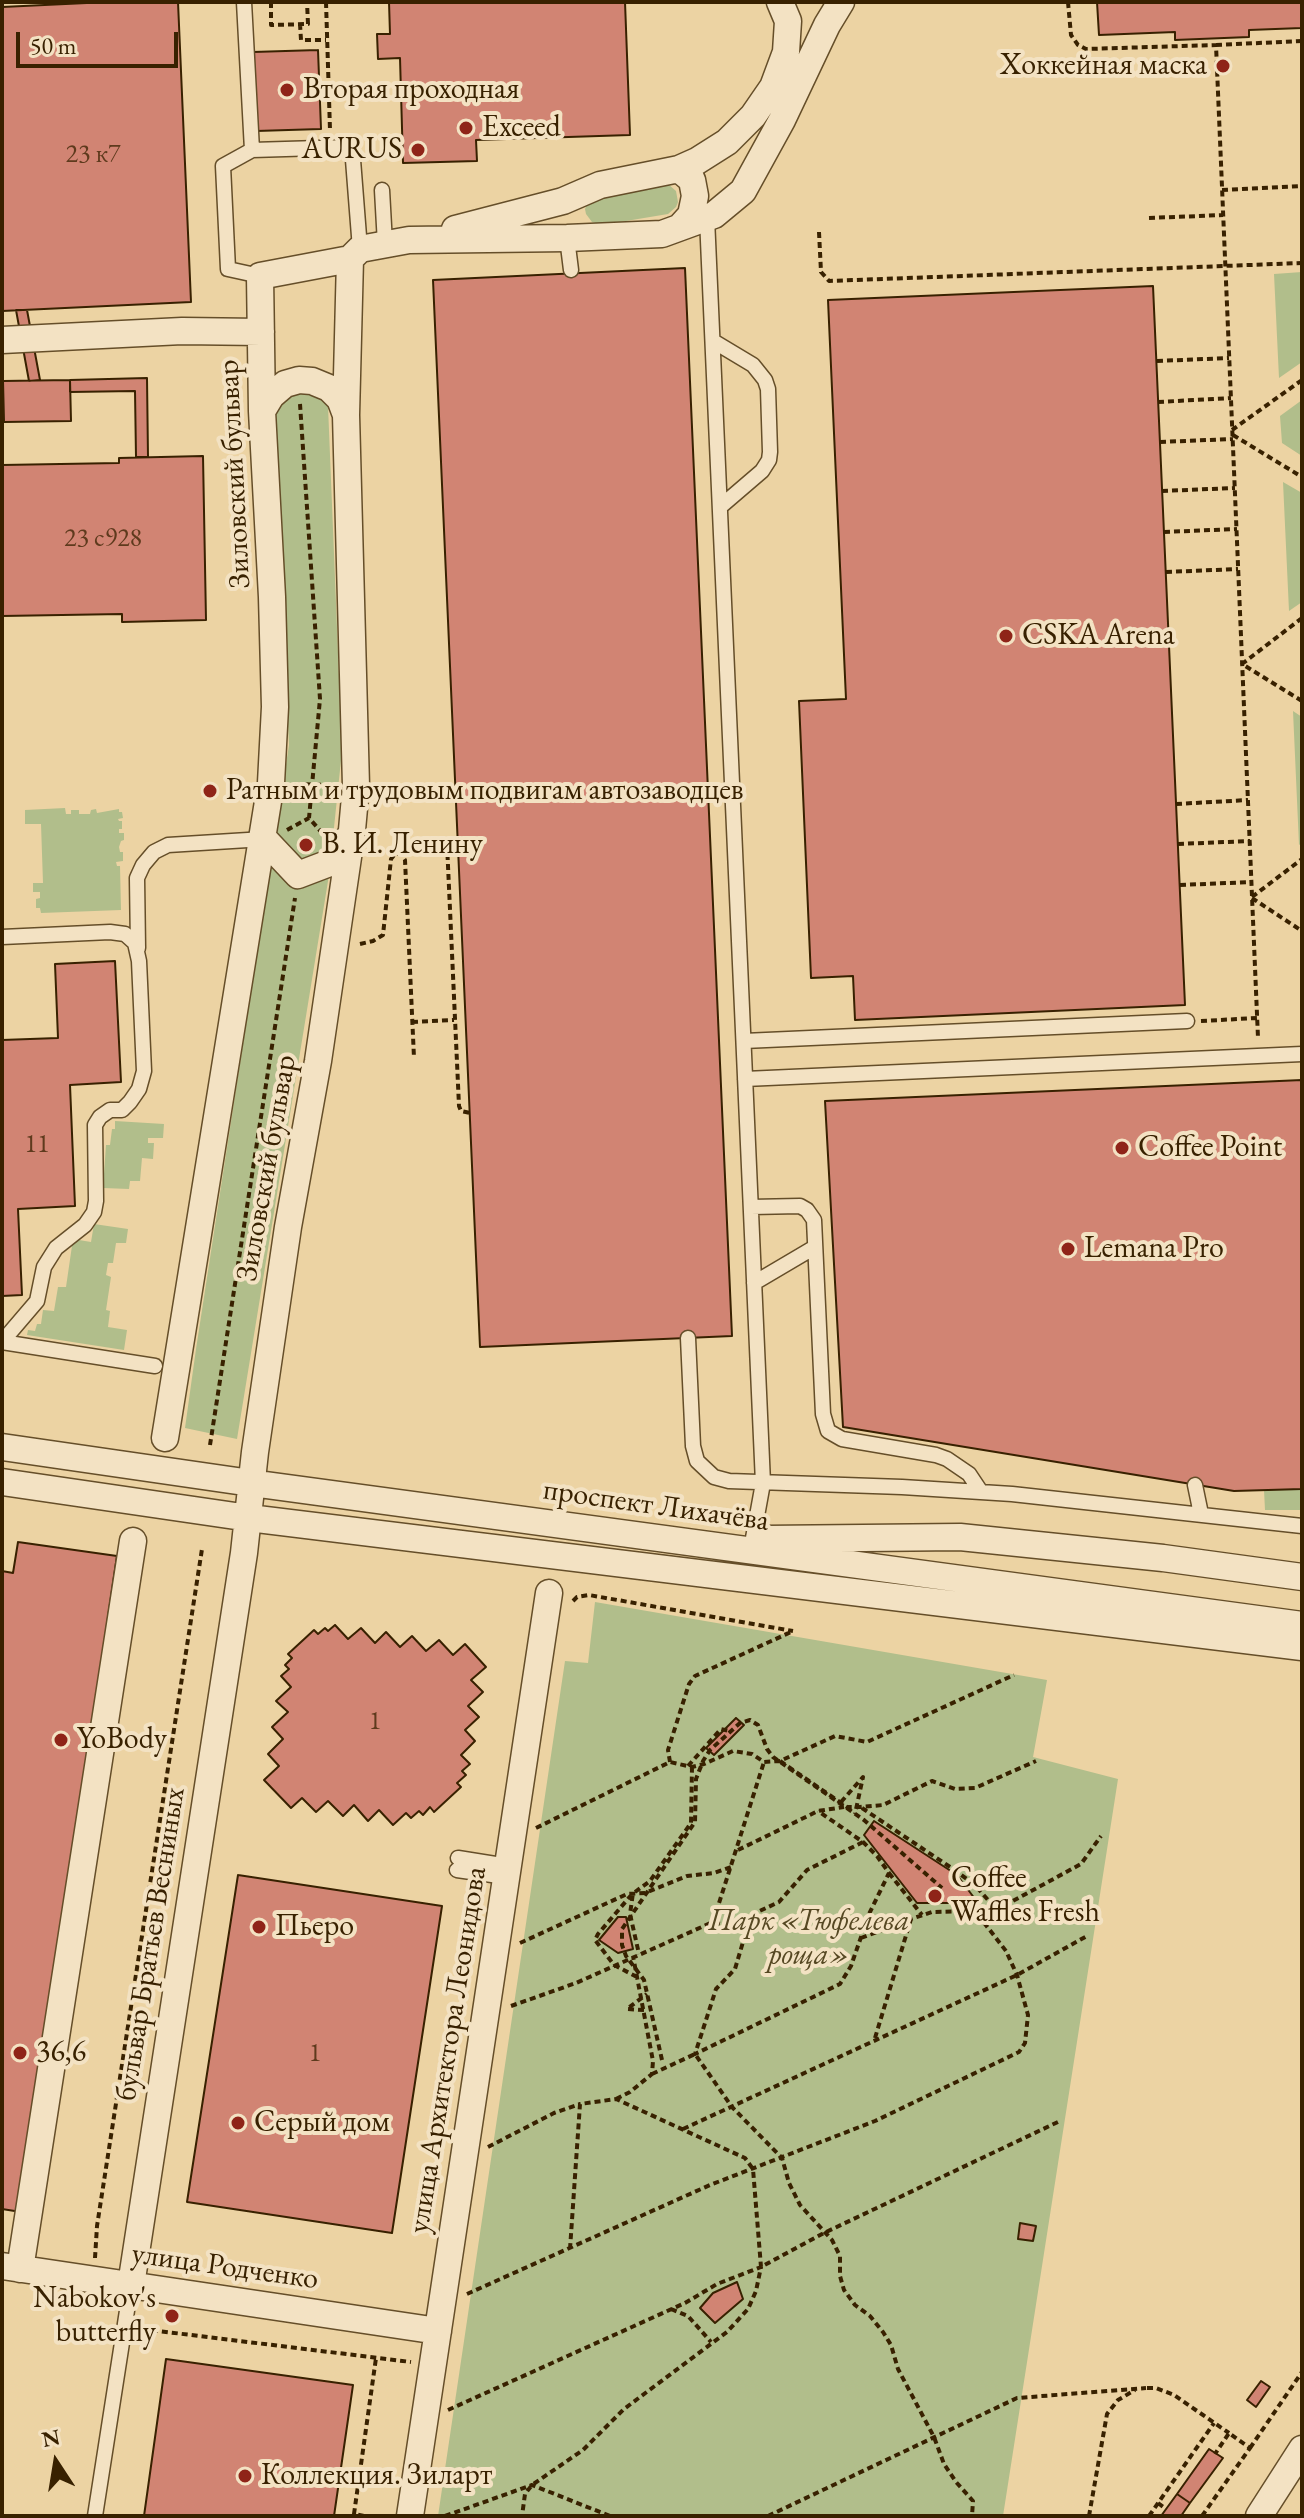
<!DOCTYPE html>
<meta charset="utf-8">
<style>
body{margin:0}
#map{position:relative;width:1304px;height:2518px;overflow:hidden;background:#ecd3a3;font-family:"EB Garamond",serif}
canvas{display:block}
.frame{position:absolute;inset:0;border:4px solid #382100;pointer-events:none}
.north{position:absolute;left:16px;top:2422px;width:80px;height:80px;-webkit-text-stroke:6px #f3e2c3;paint-order:stroke;rotate:348deg;font-size:22px;font-weight:700;line-height:32px;text-align:center;color:#382100}
.north::after{content:'';display:block;margin:auto;width:28px;height:36px;background:#382100;clip-path:polygon(50% 0,100% 100%,50% 72%,0 100%)}
.scale{position:absolute;left:16px;top:32px;width:162px;height:36px;box-sizing:border-box;border:4px solid #382100;border-top:0;padding-left:10px;font-size:24px;line-height:28px;white-space:nowrap;color:#382100;-webkit-text-stroke:6px #f3e2c3;paint-order:stroke}
</style>
<div id="map">
<canvas width="1304" height="2518"></canvas>
<div class="frame"></div>
<div class="north">N</div>
<div class="scale">50 m</div>
</div>
<script>
const context = document.querySelector('canvas').getContext('2d');
context.lineJoin = 'round';
function fillPath(path, color) {
  context.fillStyle = color;
  context.fill(path, 'evenodd');
}
function shape(rows) {
  const path = new Path2D();
  for (const r of rows) {
    path.moveTo(r[0], r[1]);
    for (let i = 2; i < r.length; i += 2) path.lineTo(r[i], r[i + 1]);
  }
  return path;
}
function stroke(path, color, width, dash) {
  context.strokeStyle = color;
  context.lineWidth = width;
  context.lineCap = dash ? 'butt' : 'round';
  context.setLineDash(dash || []);
  context.stroke(path);
}
function drawText(font, color, halo, rows, align = 'center') {
  context.font = font + ' "EB Garamond",serif';
  context.lineWidth = 8;
  context.setLineDash([]);
  context.textBaseline = 'middle';
  context.strokeStyle = halo;
  context.fillStyle = color;
  for (const [text, x, y, turn = 0] of rows) {
    context.save();
    context.translate(x, y);
    context.rotate((+turn || 0) * Math.PI / 180);
    context.textAlign = isNaN(turn) ? turn : align;
    if (halo) context.strokeText(text, 0, 0);
    context.fillText(text, 0, 0);
    context.restore();
  }
}
const green = shape([
 [668,184,676,191,678,202,676,207,668,214,602,225,592,222,586,214,585,209,589,199],
 [1302,272,1302,362,1279,378,1274,274],
 [313,391,328,406,342,751,329,875,237,1439,185,1428,196,1349,289,745,273,406,285,393],
 [1302,400,1302,456,1282,443,1280,416],
 [1283,482,1302,493,1302,602,1289,611],
 [1293,711,1302,717,1302,843,1299,845],
 [65,808,66,814,71,814,71,810,79,810,79,814,90,814,91,810,96,809,97,813,119,809,119,812,122,812,123,818,118,819,119,821,122,821,122,829,119,829,119,833,124,833,124,840,121,841,119,847,120,852,123,852,123,861,116,862,117,866,120,866,121,910,41,913,40,908,36,908,36,899,40,898,40,892,33,892,33,883,43,883,41,824,25,824,25,810],
 [115,1121,164,1124,163,1138,148,1138,148,1143,154,1143,153,1159,142,1158,140,1181,130,1181,129,1189,103,1188,106,1145,110,1145,112,1129,115,1129],
 [94,1224,128,1229,126,1243,116,1243,113,1263,108,1263,106,1275,111,1277,106,1310,110,1311,108,1327,127,1330,124,1350,27,1335,28,1330,35,1331,37,1324,41,1324,43,1310,54,1311,58,1287,66,1287,73,1239,91,1242],
 [1302,1489,1302,1510,1265,1510,1264,1490],
 [595,1602,1047,1680,1033,1757,1118,1779,1003,2516,438,2516,565,1661,588,1663]
]);
const building = shape([
 [108,2,178,2,191,302,2,311,2,7,108,2],
 [389,2,625,2,630,135,476,140,477,161,403,163,400,58,378,59,377,34,390,34,389,2],
 [1097,2,1302,2,1302,28,1249,30,1249,37,1175,40,1175,32,1099,35,1097,2],
 [318,50,321,129,256,131,253,52,318,50],
 [685,268,732,1336,480,1347,433,280,685,268],
 [1153,286,1185,1005,855,1020,853,976,811,978,799,701,846,699,828,300,1153,286],
 [16,310,27,310,40,380,29,381,16,310],
 [147,378,148,457,136,457,135,391,70,392,70,380,147,378],
 [70,380,71,421,4,422,3,381,70,380],
 [203,456,206,620,122,622,122,614,2,616,2,465,119,463,119,458,203,456],
 [115,961,121,1082,70,1085,75,1206,18,1209,22,1295,2,1296,2,1040,58,1038,55,964,115,961],
 [1302,1080,1302,1489,1234,1491,843,1427,825,1101,1302,1080],
 [18,1542,117,1556,21,2212,2,2209,2,1571,13,1573,18,1542],
 [335,1625,348,1639,361,1628,375,1643,386,1632,400,1647,412,1636,426,1651,439,1640,453,1655,465,1644,486,1667,471,1680,483,1692,468,1706,479,1717,465,1730,475,1741,461,1755,470,1764,462,1771,466,1775,457,1783,461,1787,434,1812,430,1807,423,1815,419,1811,411,1818,406,1813,393,1825,379,1810,368,1821,354,1805,343,1816,328,1801,316,1812,302,1798,291,1808,264,1780,279,1766,268,1754,283,1739,272,1727,288,1712,276,1701,291,1687,281,1676,289,1669,285,1665,292,1658,288,1654,314,1630,318,1634,325,1628,328,1631,335,1625],
 [736,1718,744,1725,714,1755,706,1748,736,1718],
 [874,1821,957,1875,978,1903,917,1903,864,1835,874,1821],
 [238,1875,442,1906,392,2233,187,2202,238,1875],
 [618,1917,626,1917,633,1949,618,1953,599,1940,618,1917],
 [1020,2223,1036,2226,1033,2241,1018,2239,1020,2223],
 [737,2282,743,2299,715,2323,700,2308,713,2293,737,2282],
 [166,2359,353,2385,334,2516,144,2516,166,2359],
 [1261,2381,1270,2387,1256,2407,1247,2400,1261,2381],
 [1209,2449,1223,2458,1190,2503,1177,2494,1209,2449],
 [1177,2494,1190,2503,1181,2516,1161,2516,1177,2494]
]);
const path = shape([
 [271,2,271,25,308,24,307,2],
 [326,2,330,130],
 [1068,2,1071,35,1078,45,1086,49,1216,45,1258,1038],
 [300,24,301,40,326,40],
 [1216,45,1302,41],
 [1222,190,1302,186],
 [1149,218,1223,215],
 [819,232,821,272,829,281,1302,263],
 [1157,361,1229,358],
 [1158,402,1231,398],
 [300,404,320,699,309,818,324,835],
 [1232,430,1302,380],
 [1233,435,1302,477],
 [1160,442,1233,439],
 [1162,491,1235,488],
 [1164,532,1237,529],
 [1166,572,1238,569],
 [1302,618,1242,664,1302,701],
 [295,784,334,785],
 [1176,804,1248,800],
 [287,830,309,818],
 [447,844,459,1106,461,1111,470,1113],
 [1178,844,1250,841],
 [1180,885,1252,882],
 [1252,897,1302,859],
 [1252,898,1302,931],
 [360,944,373,941,383,935,391,859,395,854,401,854,405,860,414,1058],
 [1201,1021,1257,1018],
 [412,1022,454,1020],
 [210,1445,295,898],
 [573,1601,577,1597,589,1595,793,1631],
 [780,1761,847,1807,860,1807,883,1805,932,1781,955,1789,975,1788,1036,1761],
 [670,1762,668,1750,689,1684,695,1676,791,1632],
 [688,1766,721,1729,729,1731],
 [841,1802,863,1777,855,1814],
 [862,1808,953,1869,975,1885,994,1907],
 [536,1828,670,1762,692,1767,704,1764,733,1751,752,1754,764,1762,780,1761,835,1736,867,1742,1014,1675],
 [738,1850,818,1811,844,1807],
 [889,1873,922,1915],
 [635,1892,650,1881,691,1823,692,1767],
 [751,1915,779,1902,807,1870,863,1842],
 [713,1922,764,1762],
 [861,1938,911,1919],
 [520,1943,627,1894,645,1893,687,1876,714,1873,731,1867],
 [637,1977,614,1965,595,1940,598,1934,633,1893,630,1914,639,1954],
 [511,2006,576,1983,713,1922,729,1926,751,1915,735,1969,716,1989,695,2054,840,1984,851,1966,869,1914,889,1873,877,1856,863,1842,818,1811],
 [644,2010,627,2009,647,1994],
 [875,2038,911,1919,932,1912,975,1911],
 [652,2074,695,2054,732,2107,782,2158,789,2183,800,2205,832,2240,840,2256,840,2276,844,2290,855,2305,870,2316,883,2332,891,2345,898,2369,934,2437,944,2464,956,2482,973,2501,972,2516],
 [616,2099,630,2092,652,2074,653,2061,633,1956],
 [683,2129,1017,1975,1087,1936],
 [488,2147,554,2113,580,2104],
 [570,2249,580,2104,616,2099,745,2158,753,2169,761,2267,824,2233,1060,2121],
 [95,2258,97,2226,202,1549],
 [467,2294,710,2185,875,2121,1019,2052,1025,2043,1028,2015,1017,1975,1006,1951,975,1911,1011,1902,1081,1864,1101,1836],
 [671,2309,688,2316,711,2342],
 [142,2329,411,2362],
 [1147,2388,1156,2388,1174,2395,1229,2433],
 [448,2410,685,2303,717,2284,761,2267,756,2291,748,2309,727,2332,624,2409,583,2450,532,2485,525,2494,522,2516],
 [1250,2448,1302,2372],
 [1158,2503,1166,2509],
 [364,2516,354,2514,376,2358],
 [445,2516,532,2485,610,2516],
 [768,2516,1017,2398,1146,2388],
 [1089,2516,1107,2414,1118,2400,1135,2390],
 [1149,2516,1214,2423],
 [1202,2516,1250,2448,1229,2433,1215,2454]
]);
const lane = shape([
 [244,2,252,150],
 [382,190,385,244],
 [707,218,763,1483,753,1538],
 [567,238,571,270],
 [260,276,228,269,223,166,252,150,352,147,360,249],
 [713,341,753,365,765,380,768,389,770,452,769,460,762,471,720,507],
 [2,937,110,932,125,934,135,943,139,961,144,1071,139,1089,130,1102,122,1110,110,1110,100,1117,95,1125,96,1201,94,1212,85,1225,56,1248,44,1267,37,1301,2,1342],
 [138,948,137,878,143,865,154,852,168,845,264,839],
 [744,1041,1187,1021],
 [745,1079,1302,1054],
 [751,1207,800,1206,807,1210,814,1220,823,1414,828,1431,842,1439,936,1455,947,1459,969,1474,981,1492],
 [754,1283,815,1247],
 [688,1338,693,1446,697,1461,714,1477,729,1481,902,1487,1012,1494,1302,1526],
 [2,1342,155,1366],
 [1195,1485,1201,1514],
 [458,1858,508,1866],
 [457,1870,506,1877],
 [95,2516,131,2285]
]);
const street = shape([
 [679,169,692,180,695,196,691,215,681,226],
 [455,229,563,201,600,185,679,169,697,161,727,142,753,116,773,87,786,52,788,21,780,2],
 [2,340,182,331,261,332],
 [262,411,271,396,285,384,299,380,312,381,329,388,340,399,346,415],
 [264,839,298,875,340,859,349,837],
 [165,1438,271,783,275,707,272,597,262,411,260,276,350,259],
 [2,1447,251,1483,1302,1625],
 [2,1482,249,1518,1302,1647],
 [766,1539,960,1537,1163,1558,1302,1577],
 [2,2266,438,2331],
 [20,2269,133,1541],
 [131,2285,244,1553,255,1452,288,1227,318,1061,352,830,356,786,346,415,350,259,360,249,409,240,567,238,662,234,714,215,743,191,782,120,827,25,841,2],
 [410,2516,549,1593],
 [1259,2516,1302,2449]
]);
const pathBridge = shape([
 [662,2060,644,1980,626,1956,622,1945,622,1929,695,1822,696,1779,703,1761,710,1750,740,1723,750,1720,758,1725,767,1749,773,1757,864,1820,942,1888]
]);
const markers = [
 [1223,66,8,"#8f2418"],
 [287,90,8,"#8f2418"],
 [466,128,8,"#8f2418"],
 [418,150,8,"#8f2418"],
 [1006,636,8,"#8f2418"],
 [210,791,8,"#8f2418"],
 [306,845,8,"#8f2418"],
 [1122,1148,8,"#8f2418"],
 [1068,1249,8,"#8f2418"],
 [61,1740,8,"#8f2418"],
 [935,1896,8,"#8f2418"],
 [259,1927,8,"#8f2418"],
 [20,2053,8,"#8f2418"],
 [238,2123,8,"#8f2418"],
 [172,2316,8,"#8f2418"],
 [245,2476,8,"#8f2418"]
];
const numberNames = [
 ["23 к7",93,155],
 ["23 с928",103,539],
 ["11",37,1145],
 ["1",375,1722],
 ["1",315,2054]
];
const poiNames = [
 ["Хоккейная маска",1207,66,"right"],
 ["Вторая проходная",303,90],
 ["Exceed",482,128],
 ["AURUS",402,150,"right"],
 ["CSKA Arena",1022,636],
 ["Ратным и трудовым подвигам автозаводцев",226,791],
 ["В. И. Ленину",322,845],
 ["Coffee Point",1138,1148],
 ["Lemana Pro",1084,1249],
 ["YoBody",77,1740],
 ["Coffee",951,1879],
 ["Waffles Fresh",951,1913],
 ["Пьеро",275,1927],
 ["36,6",36,2053],
 ["Серый дом",254,2123],
 ["Nabokov's",156,2299,"right"],
 ["butterfly",156,2333,"right"],
 ["Коллекция. Зиларт",261,2476]
];
const streetNames = [
 ["Зиловский бульвар",235,474,-93],
 ["Зиловский бульвар",267,1168,-80],
 ["проспект Лихачёва",656,1506,8],
 ["бульвар Братьев Весниных",151,1944,-81],
 ["улица Архитектора Леонидова",448,2050,-81],
 ["улица Родченко",225,2267,8]
];
const parkNames = [
 ["Парк «Тюфелева",809,1922],
 ["роща»",809,1956]
];
fillPath(green, '#b1be8b');
fillPath(building, '#d18473');
stroke(building, '#382100', 2);
stroke(lane, '#654e29', 17);
stroke(street, '#654e29', 29);
stroke(path, '#382100', 4, [6, 4]);
stroke(lane, '#f3e2c3', 14);
stroke(street, '#f3e2c3', 26);
stroke(pathBridge, '#382100', 4, [6, 4]);
for (const [x, y, r, color] of markers) {
  const dot = new Path2D();
  dot.arc(x, y, r, 0, 2 * Math.PI);
  context.fillStyle = color;
  context.fill(dot);
  stroke(dot, '#f3e2c3', 3);
}
drawText('26px', '#5e3a1d', null, numberNames);
drawText('30px', '#382100', '#f3e2c3', poiNames, 'left');
drawText('30px', '#382100', '#f3e2c3', streetNames);
drawText('italic 30px', '#564823', '#f3e2c3', parkNames);
</script>
